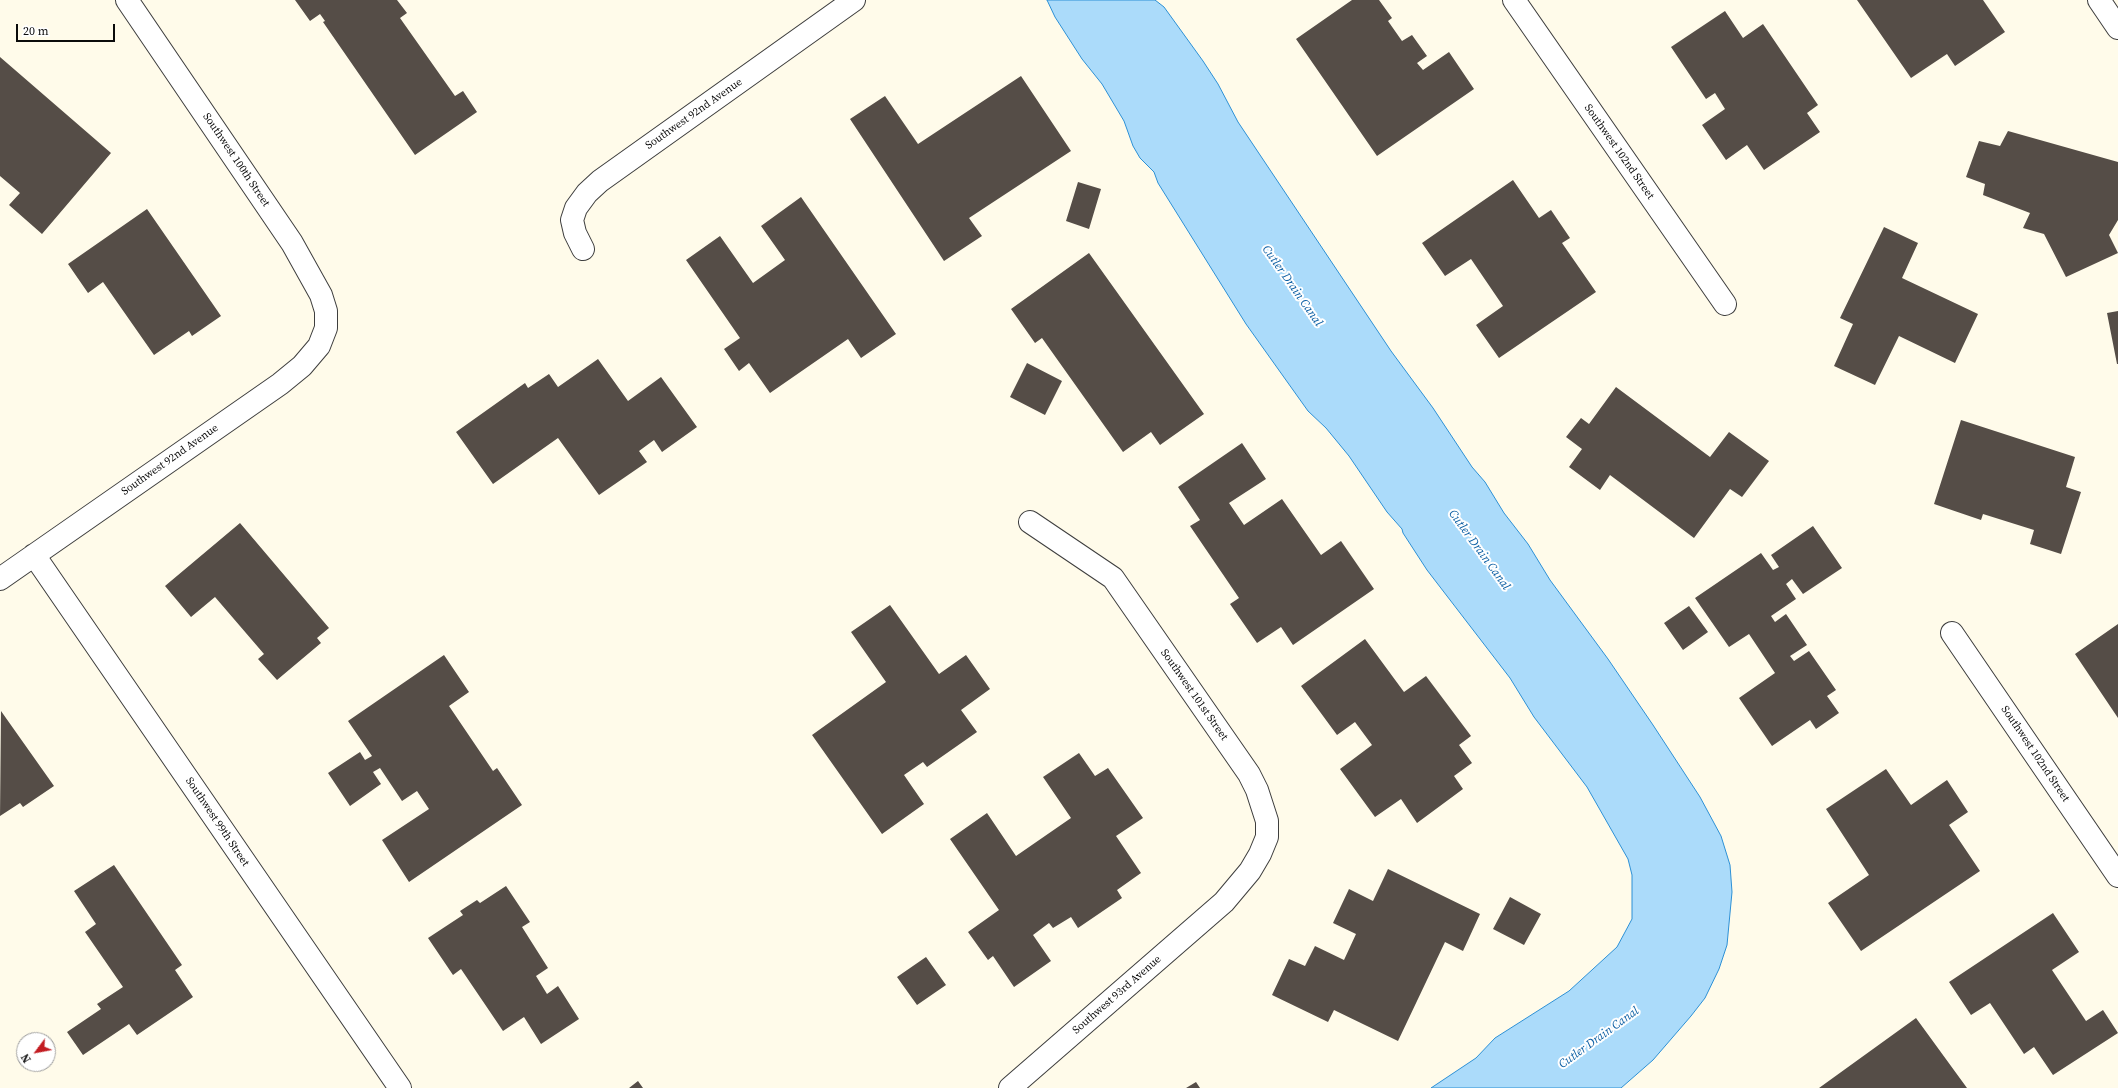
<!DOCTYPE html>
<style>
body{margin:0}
#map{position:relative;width:2118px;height:1088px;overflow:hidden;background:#fffbea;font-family:"Source Serif 4",serif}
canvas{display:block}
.north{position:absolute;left:16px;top:1032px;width:40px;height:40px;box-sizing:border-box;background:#fff;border:1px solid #9d9d9d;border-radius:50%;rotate:238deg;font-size:11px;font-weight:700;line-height:16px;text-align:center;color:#0b0b0b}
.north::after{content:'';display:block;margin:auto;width:14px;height:18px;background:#c31c21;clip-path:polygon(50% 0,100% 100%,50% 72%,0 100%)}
.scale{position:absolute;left:16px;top:24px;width:99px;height:18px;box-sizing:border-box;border:2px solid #0b0b0b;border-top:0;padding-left:5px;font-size:12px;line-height:14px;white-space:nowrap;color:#0b0b0b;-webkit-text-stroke:3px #fff;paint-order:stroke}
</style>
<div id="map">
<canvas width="2118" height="1088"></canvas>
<div class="north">N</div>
<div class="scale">20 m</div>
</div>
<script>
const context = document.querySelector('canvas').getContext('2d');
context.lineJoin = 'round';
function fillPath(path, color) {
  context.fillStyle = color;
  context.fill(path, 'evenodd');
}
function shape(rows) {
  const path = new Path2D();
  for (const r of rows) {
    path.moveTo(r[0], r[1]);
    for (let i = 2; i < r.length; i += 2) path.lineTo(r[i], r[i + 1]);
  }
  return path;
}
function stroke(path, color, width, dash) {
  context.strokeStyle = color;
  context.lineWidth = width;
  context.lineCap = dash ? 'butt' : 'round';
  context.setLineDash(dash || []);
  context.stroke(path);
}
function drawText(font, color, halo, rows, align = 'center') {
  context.font = font + ' "Source Serif 4",serif';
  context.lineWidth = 4;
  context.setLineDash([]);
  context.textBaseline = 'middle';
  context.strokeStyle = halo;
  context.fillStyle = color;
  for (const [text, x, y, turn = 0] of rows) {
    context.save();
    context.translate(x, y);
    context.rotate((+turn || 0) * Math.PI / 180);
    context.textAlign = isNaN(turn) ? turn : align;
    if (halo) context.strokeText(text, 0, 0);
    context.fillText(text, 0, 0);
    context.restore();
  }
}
const water = shape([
 [1047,0,1155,0,1164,7,1203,61,1218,84,1238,122,1391,351,1433,408,1472,467,1485,482,1504,513,1528,544,1550,580,1608,659,1653,725,1700,797,1721,836,1730,865,1732,892,1727,945,1719,969,1705,998,1691,1016,1653,1060,1621,1088,1431,1088,1476,1058,1495,1038,1569,991,1617,947,1632,919,1632,875,1628,859,1587,787,1534,717,1510,678,1427,570,1403,533,1402,529,1387,512,1349,456,1326,428,1308,411,1246,324,1158,183,1154,172,1140,158,1133,146,1124,121,1102,84,1082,59,1055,17,1047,0]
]);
const building = shape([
 [295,0,397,0,407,13,400,18,455,96,463,91,477,112,415,155,323,22,325,21,320,14,310,21],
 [1352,0,1379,0,1392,18,1388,21,1402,41,1412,35,1427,56,1417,63,1423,70,1449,52,1474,89,1377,156,1296,39],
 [1857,0,1983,0,2005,32,1955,66,1947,54,1911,78],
 [1725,11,1743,38,1763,24,1818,105,1807,113,1820,132,1764,170,1747,145,1726,160,1702,125,1725,109,1715,93,1706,99,1671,47],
 [0,57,111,153,42,234,9,205,20,193,0,176],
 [1021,76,1071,151,969,218,982,236,944,261,850,119,885,96,918,144],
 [2008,131,2118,162,2118,220,2109,235,2118,253,2066,277,2044,234,2023,228,2030,213,1983,195,1985,184,1966,177,1979,141,2000,146],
 [1513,180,1539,218,1551,210,1570,238,1562,243,1596,292,1499,358,1476,325,1503,306,1471,259,1445,276,1422,243],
 [1078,182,1101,189,1089,229,1066,221],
 [801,197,896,334,861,358,848,339,770,393,749,363,739,371,724,349,740,338,686,260,720,236,753,283,785,260,761,226],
 [147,209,221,316,192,336,189,331,154,355,103,282,88,293,68,264],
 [1884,227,1918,243,1902,278,1978,314,1955,363,1899,336,1875,385,1834,366,1853,324,1840,318],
 [1089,253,1204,414,1160,445,1151,432,1123,452,1042,338,1035,343,1011,309],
 [2118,311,2118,364,2117,364,2107,313],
 [598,359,628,401,661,377,697,427,662,452,654,440,639,451,647,462,599,495,558,438,493,484,456,432,525,383,528,388,549,374,558,387],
 [1027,363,1062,381,1045,415,1010,397],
 [1616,387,1710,457,1729,432,1769,461,1742,497,1730,489,1694,538,1610,475,1600,490,1569,467,1582,449,1566,437,1581,418,1589,424],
 [1961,420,2075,457,2066,487,2081,492,2061,554,2030,544,2034,530,1983,514,1981,520,1934,504],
 [1242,443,1266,479,1229,503,1244,525,1282,499,1321,555,1341,541,1374,589,1293,645,1281,627,1257,643,1230,604,1239,598,1190,526,1200,520,1178,487],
 [240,523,329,628,317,638,321,643,277,680,258,659,264,654,215,597,191,617,165,586],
 [1813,526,1842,568,1803,594,1792,579,1786,584,1796,599,1771,616,1775,622,1786,614,1807,645,1790,656,1794,661,1809,651,1836,690,1827,696,1839,713,1816,729,1810,720,1772,746,1739,698,1775,673,1749,634,1729,647,1695,598,1761,553,1773,570,1779,567,1771,555],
 [890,605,939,674,966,655,990,689,961,710,977,732,927,767,923,762,904,775,924,804,882,834,812,735,886,682,851,632],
 [1689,606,1708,632,1683,650,1664,623],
 [2118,624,2118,718,2075,654],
 [1365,639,1404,692,1426,676,1471,736,1459,745,1472,763,1454,776,1463,789,1417,823,1401,799,1375,817,1340,769,1372,745,1355,722,1337,735,1301,686],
 [444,655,469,692,449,706,493,771,497,768,522,805,409,882,382,840,429,809,417,791,402,801,380,768,373,772,381,784,350,806,328,773,360,752,365,760,372,756,348,721],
 [1,711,54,786,23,807,20,803,0,816],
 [1079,753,1095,776,1108,768,1143,818,1116,836,1141,873,1117,890,1122,898,1078,928,1071,917,1053,928,1049,923,1033,935,1051,961,1014,987,993,956,988,960,968,932,999,910,950,839,987,813,1016,856,1071,818,1043,777],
 [1886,769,1911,805,1947,780,1968,812,1949,825,1980,871,1861,951,1828,903,1869,875,1826,809],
 [114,865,182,965,175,970,193,997,137,1035,129,1024,83,1055,67,1032,101,1009,97,1004,123,987,85,932,96,924,74,891],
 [1388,869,1480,914,1463,951,1445,942,1398,1041,1334,1010,1328,1022,1272,995,1289,959,1305,966,1315,946,1344,960,1356,934,1333,923,1349,889,1373,901],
 [506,886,530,922,522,927,548,968,536,976,547,994,558,986,579,1019,541,1044,524,1017,503,1031,461,969,453,975,428,938,463,915,460,911,477,900,480,903],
 [1510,897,1541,914,1524,945,1493,929],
 [2053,913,2079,952,2052,970,2086,1021,2103,1010,2118,1033,2053,1075,2034,1047,2024,1054,1990,1003,1971,1015,1949,982],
 [926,957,946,985,917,1005,897,977],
 [1916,1018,1967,1088,1819,1088],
 [638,1081,643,1088,629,1088],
 [1196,1082,1200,1088,1186,1088]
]);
const minor = shape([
 [1514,0,1725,304],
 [2099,0,2118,28],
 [583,249,575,233,572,220,576,208,587,193,600,181,854,0],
 [34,555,400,1088],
 [0,579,280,384,302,366,319,346,326,328,326,311,321,295,292,243,127,0],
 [1952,633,2118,876],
 [1010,1088,1224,902,1250,871,1260,854,1267,837,1267,821,1257,790,1249,774,1113,578,1030,522]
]);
const streetNames = [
 ["Southwest 92nd Avenue",694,114,-35],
 ["Southwest 102nd Street",1619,152,55],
 ["Southwest 100th Street",236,160,56],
 ["Southwest 92nd Avenue",170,460,-35],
 ["Southwest 101st Street",1194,695,55],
 ["Southwest 102nd Street",2035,754,56],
 ["Southwest 99th Street",217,822,56],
 ["Southwest 93rd Avenue",1117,995,-41]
];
const waterNames = [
 ["Cutler Drain Canal",1292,286,55],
 ["Cutler Drain Canal",1479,550,54],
 ["Cutler Drain Canal",1599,1038,-36]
];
fillPath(water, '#abdbfa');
stroke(water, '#2d90d5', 1);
fillPath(building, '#554d47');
stroke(minor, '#3e3e3e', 24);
stroke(minor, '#fff', 22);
drawText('11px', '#0b0b0b', '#fff', streetNames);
drawText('italic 12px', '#0e60a4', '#fff', waterNames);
</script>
